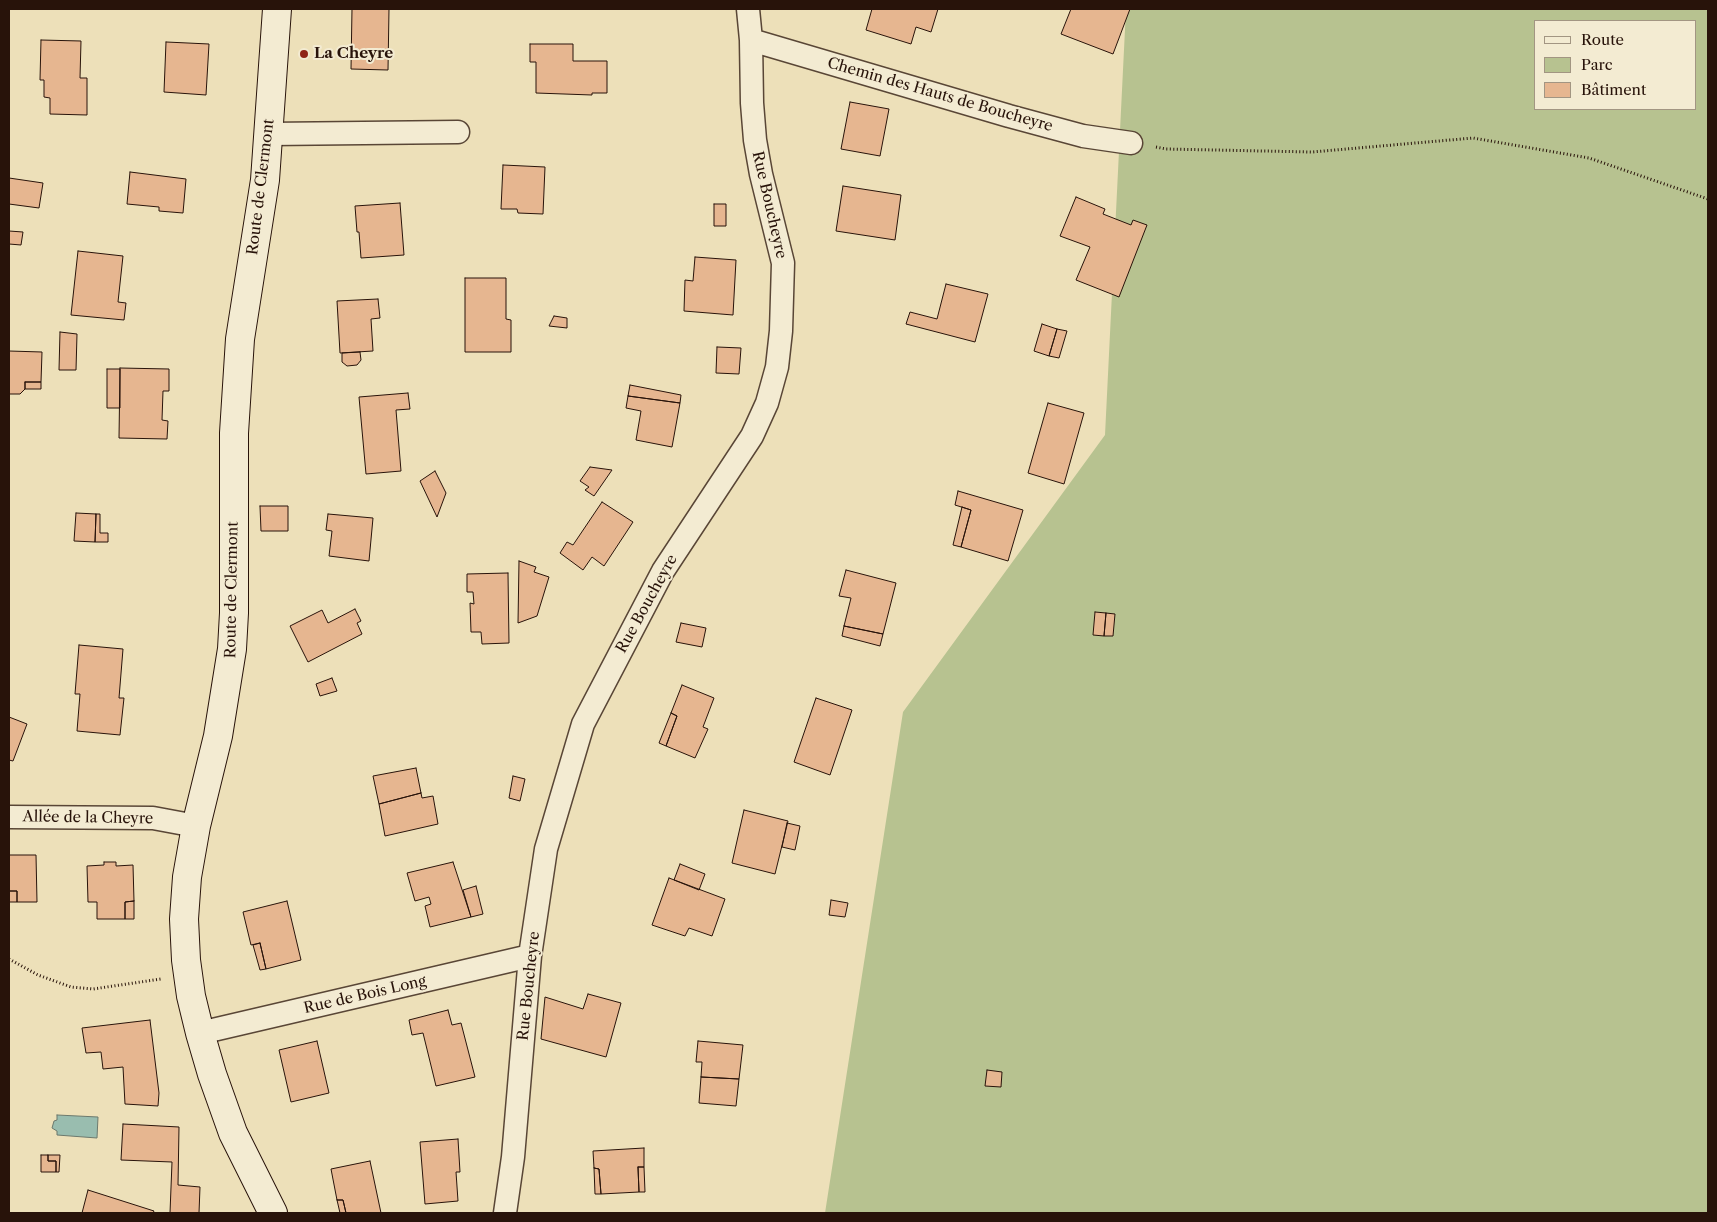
<!DOCTYPE html>
<meta charset="utf-8">
<style>
body{margin:0}
#map{position:relative;width:1717px;height:1222px;overflow:hidden;background:#ede0b9;font-family:"Libre Caslon Text",serif}
canvas{display:block}
.frame{position:absolute;inset:0;border:10px solid #28130a;pointer-events:none}
.legend{position:absolute;left:1534px;top:20px;width:162px;height:90px;box-sizing:border-box;background:#f3ebd2;border:1px solid #a29582;margin:0;padding:6px 9px;list-style:none;font-size:15px;color:#28130a}
.legend li{display:flex;align-items:center;gap:10px;height:25px}
.legend b{width:25px;border:1px solid #a29582}
</style>
<div id="map">
<canvas width="1717" height="1222"></canvas>
<div class="frame"></div>
<ul class="legend">
<li><b style="height:6px;background:#f3ebd2"></b>Route</li>
<li><b style="height:14px;background:#b7c290"></b>Parc</li>
<li><b style="height:14px;background:#e6b690"></b>Bâtiment</li>
</ul>
</div>
<script>
const context = document.querySelector('canvas').getContext('2d');
context.lineJoin = 'round';
function fillPath(path, color) {
  context.fillStyle = color;
  context.fill(path, 'evenodd');
}
function shape(rows) {
  const path = new Path2D();
  for (const r of rows) {
    path.moveTo(r[0], r[1]);
    for (let i = 2; i < r.length; i += 2) path.lineTo(r[i], r[i + 1]);
  }
  return path;
}
function stroke(path, color, width, dash) {
  context.strokeStyle = color;
  context.lineWidth = width;
  context.lineCap = dash ? 'butt' : 'round';
  context.setLineDash(dash || []);
  context.stroke(path);
}
function drawText(font, color, halo, rows, align = 'center') {
  context.font = font + ' "Libre Caslon Text",serif';
  context.lineWidth = 4;
  context.setLineDash([]);
  context.textBaseline = 'middle';
  context.strokeStyle = halo;
  context.fillStyle = color;
  for (const [text, x, y, turn = 0] of rows) {
    context.save();
    context.translate(x, y);
    context.rotate((+turn || 0) * Math.PI / 180);
    context.textAlign = isNaN(turn) ? turn : align;
    if (halo) context.strokeText(text, 0, 0);
    context.fillText(text, 0, 0);
    context.restore();
  }
}
const green = shape([
 [1126,9,1708,9,1708,1213,825,1213,903,712,1105,435],
 [1536,21,1696,21,1696,109,1536,109]
]);
const water = shape([
 [57,1115,98,1117,97,1138,57,1135,57,1131,52,1128,54,1121,57,1120,57,1115]
]);
const building = shape([
 [352,9,389,9,388,70,351,69,352,9],
 [872,9,938,9,931,32,916,27,911,44,866,30,872,9],
 [1071,9,1130,9,1113,54,1061,34,1071,9],
 [41,40,81,41,80,78,87,78,87,115,50,114,50,98,44,97,44,80,40,80,41,40],
 [166,42,209,44,206,95,164,92,166,42],
 [530,44,573,44,573,61,607,61,607,93,592,93,592,95,536,93,536,62,530,62,530,44],
 [850,102,889,109,880,156,841,149,850,102],
 [503,165,545,167,543,214,518,213,517,209,501,209,503,165],
 [130,172,186,179,183,213,159,211,159,207,127,204,130,172],
 [9,178,43,183,39,208,9,204,9,178],
 [843,186,901,195,895,240,836,231,843,186],
 [1076,197,1105,209,1103,214,1131,225,1133,220,1147,225,1119,297,1076,280,1090,247,1060,236,1076,197],
 [400,203,404,255,361,258,359,232,357,232,355,206,400,203],
 [714,204,726,204,726,226,714,226,714,204],
 [9,231,23,232,21,245,9,244,9,231],
 [78,251,123,256,118,302,126,303,124,320,71,315,78,251],
 [695,257,736,260,733,315,684,311,685,280,693,281,695,257],
 [465,278,506,278,506,319,511,320,511,352,465,352,465,278],
 [946,284,988,294,975,342,906,324,910,312,937,319,946,284],
 [378,299,380,318,371,319,373,351,340,353,337,301,378,299],
 [554,316,567,318,567,328,549,326,554,316],
 [1042,324,1057,329,1049,356,1034,351,1042,324],
 [1057,329,1067,331,1059,358,1049,356,1057,329],
 [60,332,77,334,76,370,59,370,60,332],
 [717,347,741,348,739,374,716,373,717,347],
 [9,351,42,352,41,382,25,382,25,389,20,394,9,394,9,351],
 [360,352,361,360,357,365,347,366,342,362,342,353,360,352],
 [120,368,169,369,169,391,163,391,162,420,168,421,167,439,119,438,120,368],
 [107,369,120,369,120,408,107,408,107,369],
 [25,382,41,382,41,389,25,389,25,382],
 [630,385,681,395,680,403,628,396,630,385],
 [408,393,410,409,396,410,401,471,366,474,359,397,408,393],
 [628,396,680,403,672,447,636,440,641,411,626,408,628,396],
 [1048,403,1084,413,1064,484,1028,473,1048,403],
 [590,467,612,470,594,496,585,490,589,487,580,481,590,467],
 [435,471,446,493,437,517,420,481,435,471],
 [958,491,1023,510,1008,561,961,547,971,510,955,505,958,491],
 [602,502,633,522,604,566,592,557,583,570,560,553,567,542,573,545,602,502],
 [260,506,288,506,288,531,261,531,260,506],
 [962,507,971,510,961,547,953,545,962,507],
 [76,513,96,514,95,542,74,541,76,513],
 [96,514,100,514,100,533,108,533,108,542,95,542,96,514],
 [328,514,373,518,369,561,329,556,332,531,326,530,328,514],
 [519,561,536,567,534,572,549,577,537,616,518,623,519,561],
 [846,570,896,583,883,634,844,626,851,598,839,596,846,570],
 [508,573,509,643,482,644,481,632,471,632,470,603,474,604,473,592,467,592,467,574,508,573],
 [355,609,361,621,357,623,362,634,308,662,290,626,322,610,328,623,355,609],
 [1095,612,1106,613,1104,636,1093,635,1095,612],
 [1106,613,1115,614,1113,636,1104,636,1106,613],
 [681,623,706,628,702,647,676,642,681,623],
 [844,626,883,634,880,646,842,636,844,626],
 [79,645,123,649,119,698,124,698,120,735,77,731,80,694,75,694,79,645],
 [332,678,337,691,320,696,316,684,332,678],
 [682,685,714,698,703,727,708,729,695,758,666,746,677,716,671,713,682,685],
 [816,698,852,710,830,775,794,762,816,698],
 [671,713,677,716,666,746,659,743,671,713],
 [9,717,27,724,13,761,9,760,9,717],
 [416,768,421,793,379,804,373,776,416,768],
 [513,776,525,779,520,801,509,798,513,776],
 [421,793,422,798,433,796,438,824,385,836,379,804,421,793],
 [744,810,788,821,775,874,732,863,744,810],
 [787,823,800,826,795,850,782,847,787,823],
 [9,855,36,855,37,902,17,902,17,891,9,891,9,855],
 [104,862,116,862,116,866,133,865,134,901,125,902,125,919,97,919,97,902,88,902,87,866,104,865,104,862],
 [453,862,471,917,430,927,425,906,431,904,429,897,415,901,407,873,453,862],
 [680,864,705,874,699,890,674,880,680,864],
 [669,878,725,899,712,936,689,928,685,936,652,925,669,878],
 [476,886,483,914,471,917,463,890,476,886],
 [9,891,17,891,17,902,9,902,9,891],
 [831,900,848,903,845,917,829,915,831,900],
 [134,901,134,919,125,919,125,902,134,901],
 [287,901,301,960,266,969,260,943,251,945,243,912,287,901],
 [260,943,266,969,260,970,253,945,260,943],
 [588,994,621,1003,606,1057,541,1039,545,997,583,1009,588,994],
 [448,1010,452,1025,461,1023,475,1077,436,1086,423,1033,412,1035,409,1020,448,1010],
 [150,1020,159,1093,158,1106,125,1104,123,1067,103,1069,101,1052,86,1053,82,1028,150,1020],
 [317,1041,329,1093,291,1102,279,1050,317,1041],
 [698,1041,743,1045,739,1079,701,1077,702,1062,696,1062,698,1041],
 [987,1070,1002,1072,1001,1087,985,1086,987,1070],
 [701,1077,739,1079,736,1106,699,1103,701,1077],
 [123,1124,179,1127,178,1185,200,1187,199,1213,170,1213,172,1162,121,1160,123,1124],
 [458,1139,460,1172,456,1172,458,1201,425,1204,420,1142,458,1139],
 [644,1148,644,1167,638,1167,639,1192,601,1194,599,1169,594,1168,593,1151,644,1148],
 [41,1155,48,1155,48,1161,56,1161,56,1172,41,1172,41,1155],
 [48,1155,60,1155,59,1172,56,1172,56,1161,48,1161,48,1155],
 [370,1161,381,1213,346,1213,343,1200,337,1200,331,1169,370,1161],
 [638,1167,644,1167,645,1192,639,1192,638,1167],
 [594,1168,599,1169,601,1194,595,1194,594,1168],
 [88,1190,154,1211,153,1213,82,1213,88,1190],
 [337,1200,343,1200,346,1213,340,1213,337,1200]
]);
const path = shape([
 [1156,147,1166,149,1312,152,1473,138,1589,158,1708,199],
 [9,959,38,975,71,987,93,989,161,979]
]);
const street = shape([
 [751,40,1009,116,1083,136,1131,143],
 [269,134,458,132],
 [9,817,153,818,196,826],
 [200,1033,530,956],
 [505,1213,513,1157,530,956,546,849,583,724,663,571,752,436,767,403,777,367,781,331,783,263,761,174,755,140,752,103,751,40,748,9]
]);
const secondary = shape([
 [273,1213,233,1133,212,1074,200,1033,191,996,186,960,184,919,187,877,196,826,218,736,232,649,234,613,234,433,240,339,265,180,277,9]
]);
const markers = [
 [304,54,5,"#8f2418"]
];
const poiNames = [
 ["La Cheyre",314,54]
];
const streetNames = [
 ["Chemin des Hauts de Boucheyre",940,95,16],
 ["Route de Clermont",261,187,-83],
 ["Rue Boucheyre",769,205,77],
 ["Route de Clermont",232,590,-89],
 ["Rue Boucheyre",647,604,-61],
 ["Allée de la Cheyre",88,818,1],
 ["Rue Boucheyre",529,986,-84],
 ["Rue de Bois Long",365,995,-13]
];
fillPath(green, '#b7c290');
fillPath(water, '#99bdaf');
stroke(water, '#6c796d', 1);
fillPath(building, '#e6b690');
stroke(building, '#28130a', 1);
stroke(street, '#594636', 25);
stroke(secondary, '#28130a', 30);
stroke(path, '#28130a', 3, [1, 2.5]);
stroke(street, '#f3ebd2', 22);
stroke(secondary, '#f3ebd2', 28);
for (const [x, y, r, color] of markers) {
  const dot = new Path2D();
  dot.arc(x, y, r, 0, 2 * Math.PI);
  context.fillStyle = color;
  context.fill(dot);
  stroke(dot, '#f3ebd2', 2);
}
drawText('bold 15px', '#28130a', '#f3ebd2', poiNames, 'left');
drawText('15px', '#28130a', '#f3ebd2', streetNames);
</script>
